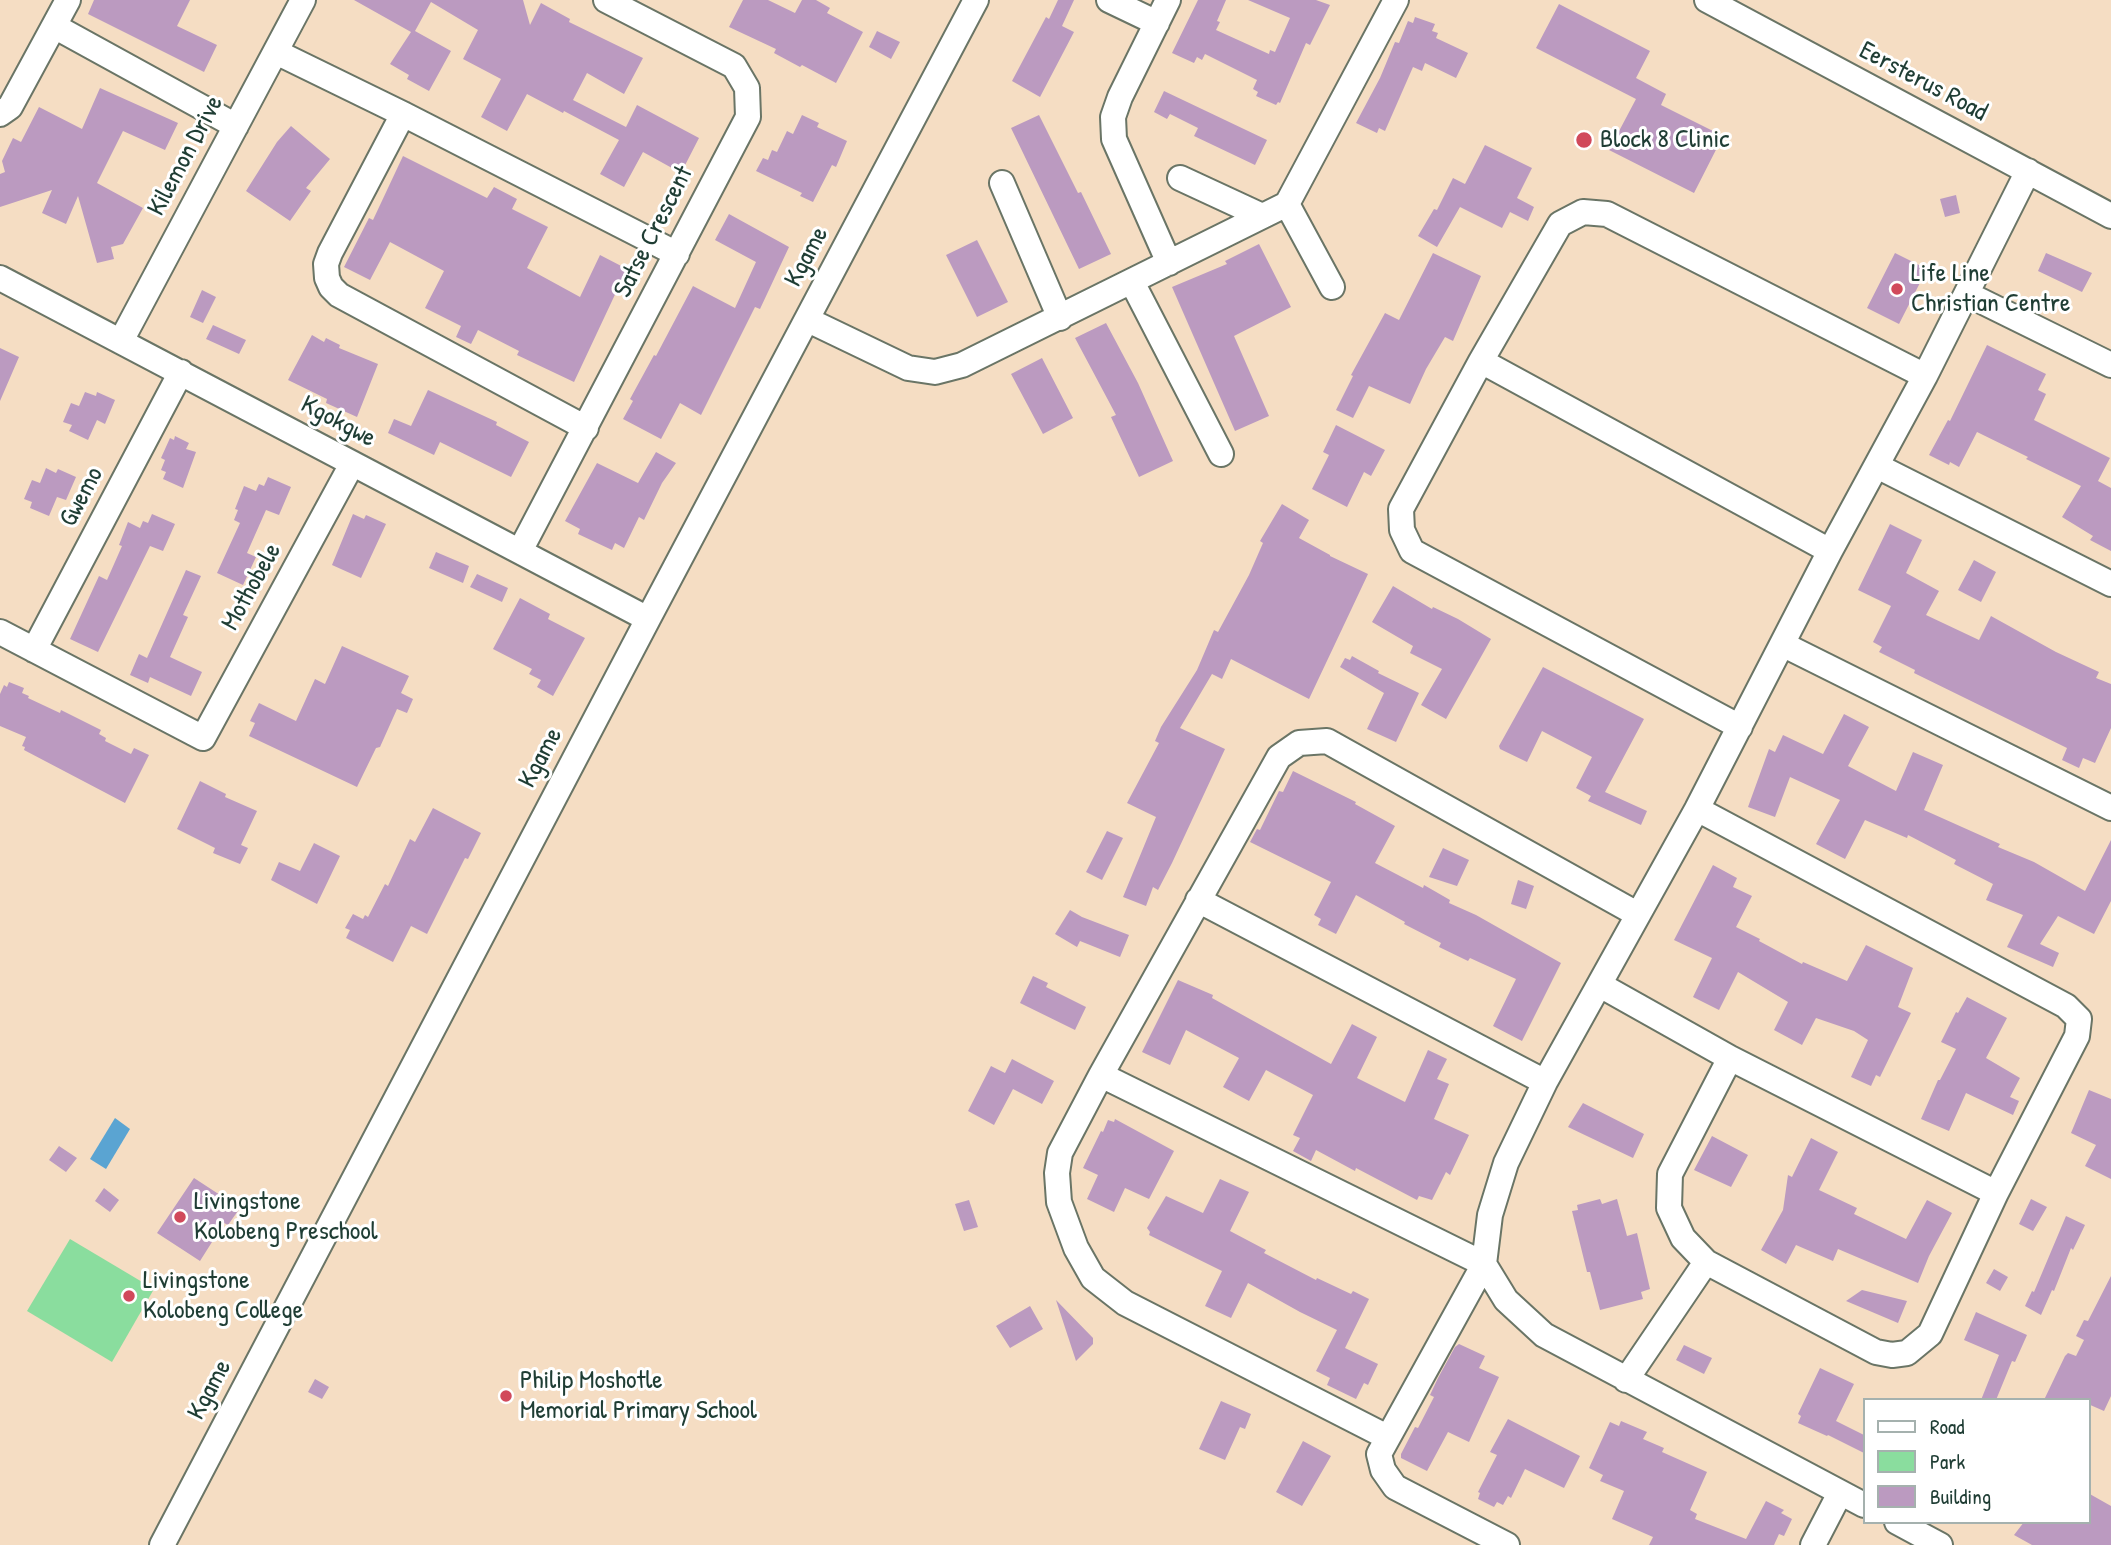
<!DOCTYPE html>
<style>
body{margin:0}
#map{position:relative;width:2111px;height:1545px;overflow:hidden;background:#f5ddc3;font-family:"Patrick Hand",sans-serif}
canvas{display:block}
.legend{position:absolute;left:1863px;top:1398px;width:228px;height:126px;box-sizing:border-box;background:#fff;border:2px solid #a5b1ae;margin:0;padding:9px 12px;list-style:none;font-size:21px;color:#1f3d34}
.legend li{display:flex;align-items:center;gap:14px;height:35px}
.legend b{width:35px;border:2px solid #a5b1ae}
</style>
<div id="map">
<canvas width="2111" height="1545"></canvas>
<ul class="legend">
<li><b style="height:9px;background:#fff"></b>Road</li>
<li><b style="height:19px;background:#8add9e"></b>Park</li>
<li><b style="height:19px;background:#bb9ac0"></b>Building</li>
</ul>
</div>
<script>
const context = document.querySelector('canvas').getContext('2d');
context.lineJoin = 'round';
function fillPath(path, color) {
  context.fillStyle = color;
  context.fill(path, 'evenodd');
}
function shape(rows) {
  const path = new Path2D();
  for (const r of rows) {
    path.moveTo(r[0], r[1]);
    for (let i = 2; i < r.length; i += 2) path.lineTo(r[i], r[i + 1]);
  }
  return path;
}
function stroke(path, color, width, dash) {
  context.strokeStyle = color;
  context.lineWidth = width;
  context.lineCap = dash ? 'butt' : 'round';
  context.setLineDash(dash || []);
  context.stroke(path);
}
function drawText(font, color, halo, rows, align = 'center') {
  context.font = font + ' "Patrick Hand",sans-serif';
  context.lineWidth = 6;
  context.setLineDash([]);
  context.textBaseline = 'middle';
  context.strokeStyle = halo;
  context.fillStyle = color;
  for (const [text, x, y, turn = 0] of rows) {
    context.save();
    context.translate(x, y);
    context.rotate((+turn || 0) * Math.PI / 180);
    context.textAlign = isNaN(turn) ? turn : align;
    if (halo) context.strokeText(text, 0, 0);
    context.fillText(text, 0, 0);
    context.restore();
  }
}
const green = shape([
 [70,1239,154,1289,112,1362,27,1311]
]);
const water = shape([
 [115,1118,130,1129,106,1169,90,1159]
]);
const building = shape([
 [94,0,190,0,177,26,217,45,204,72,88,14],
 [354,0,523,0,530,25,541,3,570,19,569,22,643,58,624,94,587,73,573,100,626,127,637,105,699,138,681,173,643,152,624,187,600,174,619,140,564,111,563,113,527,94,507,131,481,117,501,79,463,59,478,30,431,2,415,31,451,51,429,91,407,79,409,75,390,64,411,32],
 [743,0,768,0,795,13,802,0,816,0,830,8,827,13,863,32,836,83,802,65,800,67,774,53,776,49,729,27],
 [1058,0,1074,0,1062,26,1074,32,1040,97,1012,81,1046,17,1049,19],
 [1198,0,1226,0,1217,21,1220,22,1216,30,1269,54,1270,50,1275,52,1290,18,1248,0,1316,0,1330,5,1310,45,1306,43,1280,103,1278,102,1276,105,1256,96,1258,92,1253,89,1257,80,1205,54,1202,60,1197,57,1194,63,1172,53],
 [1559,4,1650,51,1636,78,1666,94,1661,105,1723,136,1694,193,1609,150,1636,99,1536,48],
 [1415,17,1435,24,1432,31,1438,33,1436,38,1468,53,1456,78,1425,63,1422,71,1413,67,1385,131,1379,128,1377,133,1356,123,1380,78,1395,42,1399,43,1408,21,1413,23],
 [877,31,900,42,891,59,869,47],
 [100,88,178,123,165,150,123,131,97,183,143,208,123,244,111,247,114,259,97,263,78,196,66,224,42,213,52,190,0,207,0,174,5,172,2,161,13,138,21,142,39,107,82,129],
 [1164,91,1267,140,1255,165,1194,136,1198,128,1170,114,1167,119,1154,112],
 [802,115,819,123,817,127,847,141,836,167,832,165,813,202,800,196,802,193,756,171,763,158,768,160,772,150,777,152,787,131,793,134],
 [1039,115,1078,193,1081,192,1111,254,1079,269,1011,128],
 [291,126,330,159,306,188,311,191,290,221,246,191,277,142],
 [1485,145,1532,168,1517,198,1534,207,1528,221,1510,212,1502,228,1460,207,1437,247,1418,236,1434,209,1437,210,1453,178,1465,184],
 [403,156,487,198,494,187,517,199,512,209,548,227,527,268,580,297,600,255,627,269,574,382,517,355,519,351,478,330,471,344,456,337,461,326,425,308,444,271,390,242,370,280,344,267,369,218,373,220],
 [1956,195,1960,213,1945,217,1940,199],
 [729,214,789,247,760,309,755,307,701,415,680,403,661,439,623,419,633,401,630,399,654,355,656,356,693,286,735,308,756,262,715,240],
 [977,240,1008,302,977,317,946,255],
 [1259,244,1291,307,1234,336,1269,416,1235,431,1172,287,1227,264,1225,261],
 [1433,253,1481,276,1453,341,1445,337,1426,369,1410,404,1369,386,1353,418,1336,410,1353,376,1351,375,1385,313,1399,320],
 [1895,253,1927,269,1899,324,1867,308],
 [2046,253,2092,273,2082,292,2038,271],
 [202,290,216,297,203,323,190,317],
 [1106,323,1138,383,1173,461,1139,477,1111,417,1116,415,1075,338],
 [213,325,246,340,239,354,206,339],
 [312,335,324,342,326,338,340,345,339,348,378,364,357,417,326,403,327,399,288,380],
 [1987,345,2046,374,2038,390,2046,394,2034,420,2110,458,2098,481,2111,488,2111,551,2090,540,2093,536,2062,517,2081,486,2026,459,2028,457,1977,432,1959,467,1950,462,1949,465,1929,455,1948,420,1950,421],
 [0,348,19,357,0,401],
 [1042,358,1073,418,1043,434,1011,374],
 [428,390,497,422,496,425,529,442,511,477,440,442,434,455,388,433,394,419,411,426],
 [85,392,96,396,97,392,115,400,105,424,97,420,88,440,69,431,72,425,63,422,71,403,79,406],
 [1336,425,1385,450,1371,476,1364,472,1347,507,1312,489,1329,455,1323,452],
 [175,436,189,443,186,449,196,452,183,488,163,479,166,472,161,470,165,460,161,458,170,438,174,440],
 [656,452,676,463,662,483,644,520,639,517,624,548,615,543,612,550,578,534,580,529,565,521,597,463,638,483],
 [46,468,56,473,58,469,76,477,66,500,57,497,49,516,30,508,32,502,24,499,32,480,40,483],
 [268,477,291,487,279,515,266,510,247,553,256,557,243,585,217,573,240,523,234,520,238,510,235,509,244,486,256,491,259,484,264,486],
 [1282,504,1309,520,1299,538,1330,555,1330,556,1368,574,1309,699,1231,659,1222,679,1212,674,1180,728,1225,749,1172,863,1158,890,1153,887,1146,906,1123,897,1156,817,1127,803,1159,743,1155,741,1161,727,1197,670,1214,630,1218,632,1249,575,1263,543,1260,541],
 [152,514,175,524,163,551,150,546,98,652,70,639,99,576,107,580,122,546,119,545,128,522,140,528,143,521,148,523],
 [353,514,364,519,366,515,386,524,361,578,332,565],
 [1890,524,1922,540,1906,573,1939,591,1926,615,1979,640,1991,616,2056,652,2099,672,2096,678,2111,684,2111,728,2095,763,2083,758,2079,768,2062,760,2067,748,1914,673,1915,670,1879,652,1882,647,1873,642,1891,606,1858,590],
 [436,552,469,566,463,583,429,568],
 [1974,560,1996,572,1981,602,1958,590],
 [186,570,201,576,183,615,188,617,170,657,202,672,191,696,150,677,148,683,130,675,139,654,147,658],
 [477,574,508,588,502,602,470,587],
 [1393,586,1432,609,1433,607,1458,619,1491,639,1446,719,1421,705,1442,669,1410,653,1413,646,1372,622],
 [520,598,550,614,548,619,585,638,553,696,537,687,541,680,529,674,532,669,493,649],
 [342,646,409,676,401,693,413,699,407,713,397,709,380,747,376,748,357,787,249,736,255,723,250,721,259,703,296,721,315,679,325,684],
 [1352,656,1379,671,1378,673,1419,693,1396,742,1367,729,1384,693,1340,667,1345,658,1350,660],
 [1543,667,1644,719,1605,792,1647,811,1641,825,1588,801,1591,796,1576,788,1592,757,1542,731,1527,762,1500,749,1499,746],
 [9,682,24,688,22,693,29,696,28,698,60,713,61,710,101,730,99,734,106,738,105,741,131,754,134,748,149,755,125,803,24,750,25,747,22,746,26,737,0,726,0,694,4,685,7,687],
 [1844,714,1869,727,1848,766,1896,791,1913,752,1943,765,1924,810,2000,844,1998,847,2034,862,2085,891,2111,840,2111,901,2094,934,2058,916,2040,944,2059,953,2053,967,2007,947,2023,915,1986,900,1993,884,1954,864,1956,860,1908,835,1907,838,1865,820,1845,859,1816,844,1840,800,1790,777,1775,817,1748,807,1769,749,1775,752,1783,735,1823,754],
 [1293,771,1356,802,1355,804,1395,826,1375,863,1423,888,1424,885,1450,900,1449,903,1476,915,1561,963,1522,1041,1493,1026,1516,979,1470,958,1468,961,1439,947,1441,943,1404,924,1405,922,1356,895,1336,934,1318,925,1321,919,1314,915,1331,882,1250,842,1257,829,1260,830,1279,791,1283,792],
 [200,781,226,794,225,797,257,811,241,845,248,848,240,864,213,853,215,848,177,829],
 [433,808,481,833,468,859,465,858,427,934,411,926,393,962,346,938,350,930,345,928,353,914,363,919,365,915,368,917,385,884,388,886,410,839,415,842],
 [1107,831,1123,838,1102,880,1086,872],
 [314,843,340,856,317,904,271,880,279,862,300,871],
 [1443,848,1469,860,1457,886,1429,877],
 [1713,865,1737,878,1733,887,1752,896,1736,927,1760,939,1759,941,1802,964,1803,962,1847,981,1866,945,1913,968,1898,1007,1911,1013,1880,1077,1876,1075,1871,1086,1851,1077,1868,1040,1854,1031,1816,1018,1802,1045,1774,1030,1788,1002,1738,972,1719,1010,1693,997,1712,958,1674,940],
 [1518,880,1534,886,1526,909,1511,904],
 [1070,910,1082,917,1129,935,1120,957,1080,941,1077,947,1055,934],
 [1033,976,1048,983,1046,987,1086,1007,1075,1030,1020,1003],
 [1178,980,1213,995,1212,998,1331,1064,1352,1024,1377,1037,1357,1078,1405,1102,1428,1050,1447,1059,1437,1079,1449,1084,1434,1119,1469,1135,1450,1175,1446,1172,1432,1200,1419,1196,1417,1200,1356,1168,1355,1171,1316,1150,1311,1161,1293,1151,1300,1138,1293,1135,1313,1095,1266,1070,1249,1101,1223,1087,1239,1058,1186,1030,1170,1065,1142,1052],
 [1967,997,2007,1018,1986,1058,2020,1078,2010,1097,2019,1101,2013,1115,1966,1093,1949,1131,1921,1119,1938,1080,1940,1080,1956,1049,1941,1042,1956,1012,1958,1013],
 [1012,1059,1054,1081,1042,1104,1013,1089,994,1125,968,1111,991,1066,1005,1073],
 [2089,1090,2111,1099,2111,1179,2085,1166,2096,1145,2071,1133],
 [1583,1103,1644,1134,1633,1158,1568,1127],
 [1115,1119,1174,1151,1149,1199,1125,1188,1114,1212,1087,1199,1098,1175,1083,1168,1101,1131,1103,1132,1108,1120,1114,1122],
 [1712,1136,1748,1155,1731,1187,1694,1170],
 [1811,1138,1838,1152,1819,1190,1857,1208,1854,1214,1906,1239,1927,1200,1952,1213,1929,1256,1918,1283,1838,1249,1833,1261,1796,1245,1786,1264,1761,1250,1783,1210,1788,1175,1792,1177],
 [59,1146,77,1158,66,1172,49,1160],
 [194,1178,240,1208,228,1225,224,1223,200,1261,157,1233],
 [1220,1179,1249,1192,1230,1231,1266,1250,1264,1253,1316,1280,1317,1278,1351,1294,1353,1291,1369,1299,1345,1348,1378,1364,1368,1385,1364,1383,1356,1399,1327,1385,1330,1378,1316,1371,1337,1330,1300,1312,1248,1283,1231,1318,1205,1306,1222,1271,1149,1235,1150,1232,1147,1228,1166,1196,1203,1213],
 [104,1188,119,1200,110,1212,95,1201],
 [1600,1199,1602,1204,1617,1199,1627,1236,1637,1233,1650,1289,1641,1292,1643,1299,1600,1310,1590,1272,1587,1272,1572,1211,1578,1210,1577,1205],
 [2031,1199,2047,1207,2033,1231,2019,1224],
 [969,1200,978,1227,964,1231,955,1204],
 [2066,1216,2085,1225,2073,1250,2071,1248,2054,1291,2052,1290,2041,1315,2025,1306,2032,1291,2034,1292],
 [1994,1269,2008,1277,2000,1291,1986,1283],
 [2111,1276,2111,1396,2104,1411,2088,1404,2088,1400,2044,1400,2065,1356,2068,1353,2076,1356,2084,1340,2076,1336,2084,1320,2088,1321],
 [1862,1290,1907,1301,1898,1323,1846,1301],
 [1056,1300,1093,1338,1093,1344,1076,1361],
 [1030,1306,1043,1329,1010,1348,996,1326],
 [1976,1312,2027,1335,2015,1362,2012,1361,1996,1400,1981,1400,1999,1355,1964,1340],
 [1459,1344,1485,1356,1479,1368,1499,1377,1469,1442,1448,1432,1427,1471,1401,1458,1401,1454,1415,1427,1418,1428,1434,1397,1430,1395,1438,1378,1455,1347],
 [1684,1345,1712,1358,1704,1374,1676,1360],
 [1820,1368,1854,1384,1836,1421,1864,1435,1864,1453,1828,1435,1827,1436,1798,1423,1801,1416,1798,1414],
 [315,1379,329,1387,322,1399,308,1392],
 [1221,1401,1251,1414,1245,1429,1240,1427,1225,1460,1199,1449],
 [1508,1419,1580,1456,1564,1488,1525,1469,1511,1498,1508,1496,1503,1505,1497,1502,1494,1507,1478,1499,1480,1493,1478,1492,1497,1455,1490,1452],
 [1621,1421,1647,1432,1643,1439,1664,1448,1662,1452,1707,1472,1690,1510,1697,1514,1695,1519,1746,1539,1766,1501,1784,1510,1781,1513,1792,1519,1784,1536,1779,1534,1774,1545,1649,1545,1653,1537,1612,1519,1624,1491,1600,1481,1603,1475,1589,1468,1610,1422,1619,1426],
 [1303,1441,1331,1456,1302,1506,1276,1492],
 [2088,1493,2111,1506,2111,1545,2032,1545,2014,1535,2024,1522,2088,1522]
]);
const minor = shape([
 [1109,0,1157,23],
 [1168,0,1120,97,1113,117,1114,139,1169,263],
 [1707,0,2111,216],
 [54,26,236,126],
 [276,52,403,114,677,254],
 [0,114,10,107,68,0],
 [403,114,330,253,326,264,327,278,331,287,339,295,586,428],
 [1180,178,1262,216],
 [1002,183,1060,318],
 [1287,204,1332,287],
 [0,278,648,619],
 [1132,282,1221,454],
 [1967,294,2111,365],
 [808,320,908,368,935,372,962,365,1287,204,1396,0],
 [121,341,303,0],
 [1481,361,1830,551],
 [1877,466,2111,584],
 [520,551,748,117,747,88,734,66,606,0],
 [0,632,203,738,352,464],
 [1782,644,2111,808],
 [34,650,181,372],
 [1740,727,1412,551,1402,530,1401,509,1481,361,1560,224,1583,212,1607,214,1925,376],
 [1697,809,2066,1006,2079,1019,2077,1036,1996,1193,1930,1334,1907,1353,1892,1355,1876,1352,1706,1262,1683,1238,1669,1208,1670,1174,1730,1058],
 [1198,900,1545,1082],
 [1600,985,1730,1058,1996,1193],
 [1101,1075,1484,1264,1379,1454,1383,1470,1395,1487,1507,1545],
 [1626,1380,1706,1262],
 [1387,1437,1125,1303,1093,1278,1076,1248,1059,1202,1057,1173,1060,1153,1101,1075,1279,757,1299,743,1327,741,1637,914],
 [1864,1505,1544,1335,1506,1300,1484,1264,1490,1215,1506,1163,1545,1082,1697,809,1830,551,1925,376,2028,171],
 [1897,1522,1940,1545],
 [162,1545,648,619,976,0],
 [1813,1545,1840,1493]
]);
const markers = [
 [1584,140,9,"#d1495b"],
 [1897,289,7,"#d1495b"],
 [180,1217,7,"#d1495b"],
 [129,1296,7,"#d1495b"],
 [506,1396,7,"#d1495b"]
];
const streetNames = [
 ["Eersterus Road",1923,82,28],
 ["Kilemon Drive",186,156,-62],
 ["Satse Crescent",654,232,-63],
 ["Kgame",807,257,-62],
 ["Kgokgwe",338,422,28],
 ["Gwemo",82,497,-62],
 ["Mothobele",252,587,-61],
 ["Kgame",541,758,-62],
 ["Kgame",210,1390,-62]
];
const poiNames = [
 ["Block 8 Clinic",1600,140],
 ["Life Line",1911,274],
 ["Christian Centre",1911,304],
 ["Livingstone",194,1202],
 ["Kolobeng Preschool",194,1232],
 ["Livingstone",143,1281],
 ["Kolobeng College",143,1311],
 ["Philip Moshotle",520,1381],
 ["Memorial Primary School",520,1411]
];
fillPath(green, '#8add9e');
fillPath(water, '#5aa4d2');
fillPath(building, '#bb9ac0');
stroke(minor, '#6a7566', 28);
stroke(minor, '#fff', 24);
for (const [x, y, r, color] of markers) {
  const dot = new Path2D();
  dot.arc(x, y, r, 0, 2 * Math.PI);
  context.fillStyle = color;
  context.fill(dot);
  stroke(dot, '#fff', 2.5);
}
drawText('26px', '#1f3d34', '#fff', streetNames);
drawText('26px', '#1f3d34', '#fff', poiNames, 'left');
</script>
